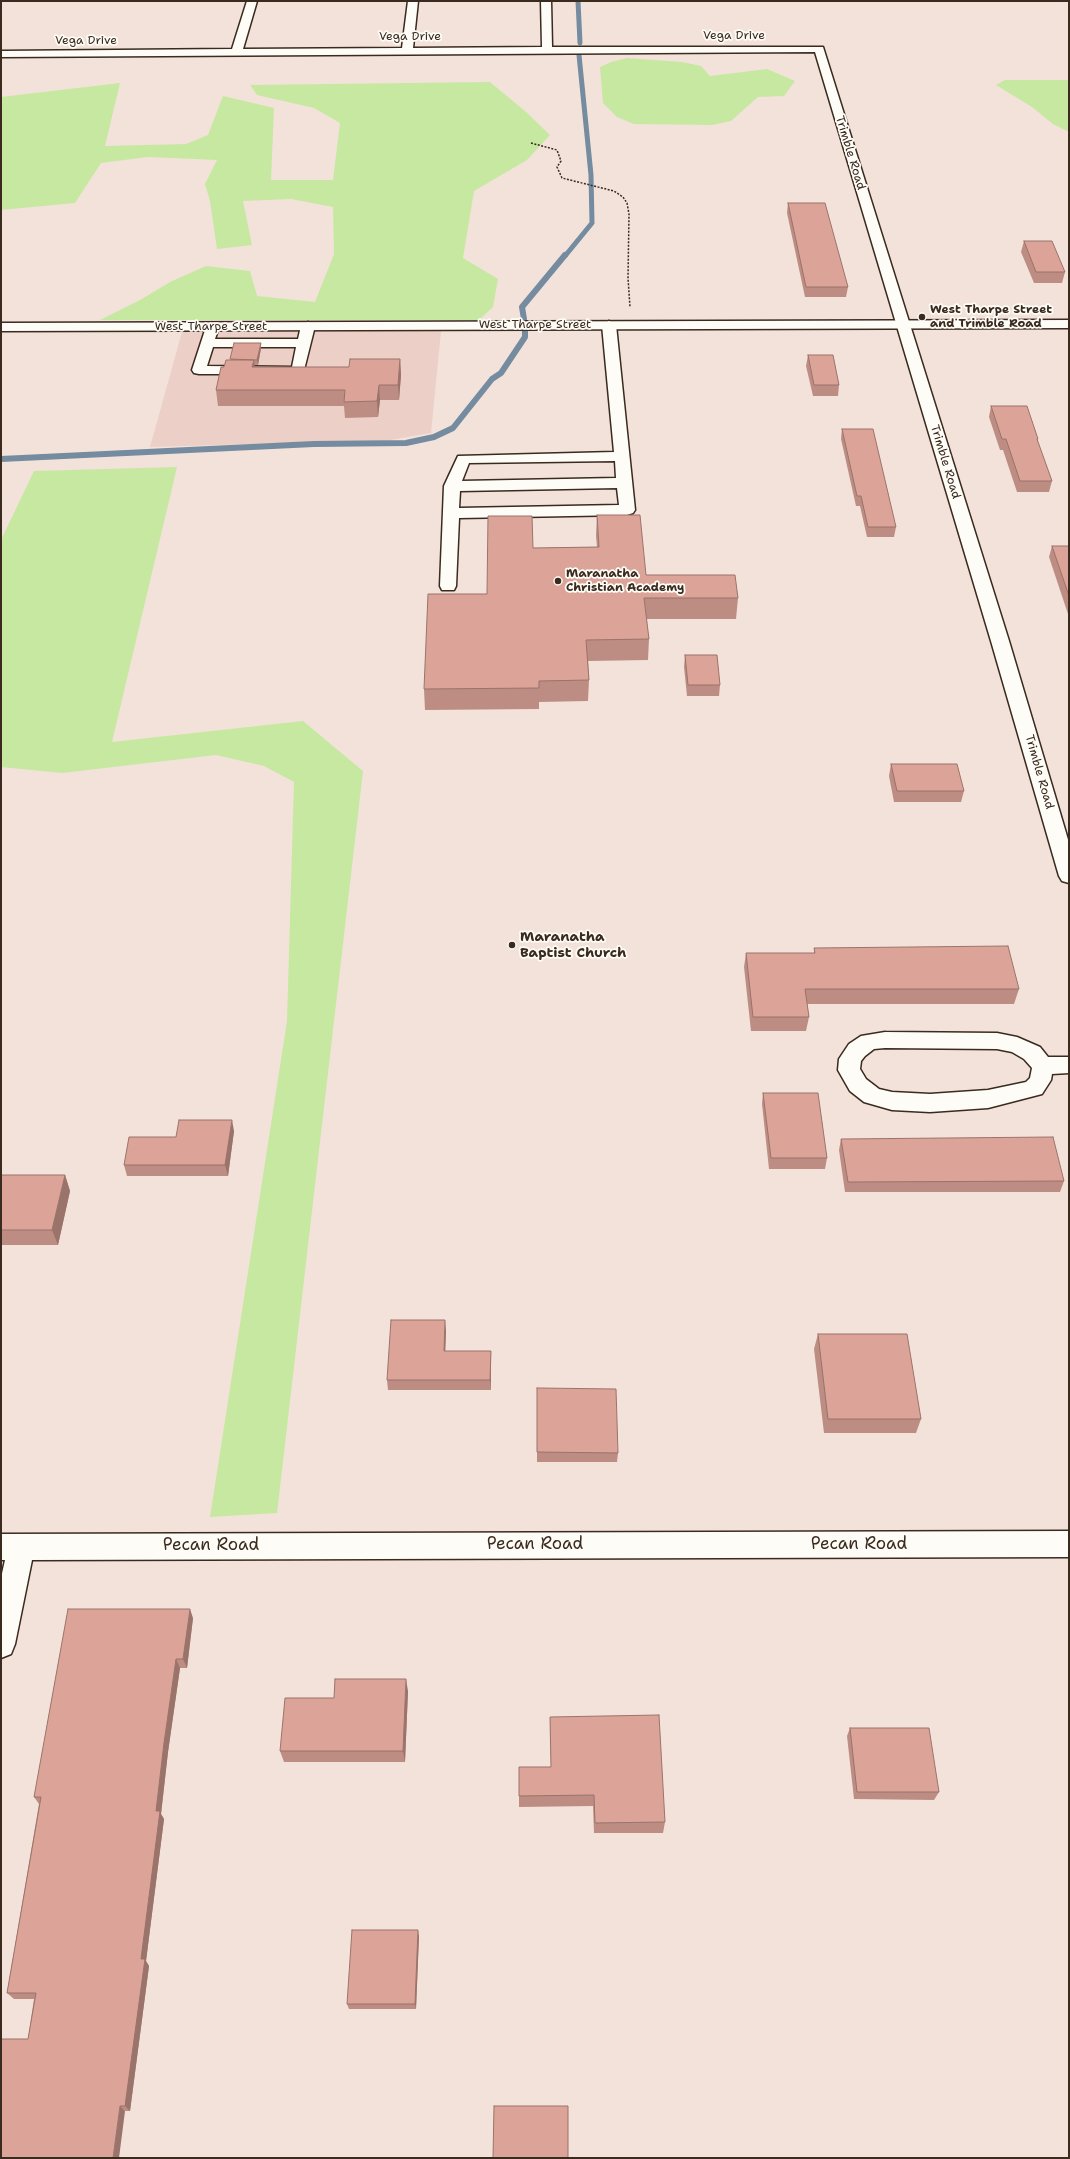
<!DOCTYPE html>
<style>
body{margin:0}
#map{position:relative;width:1070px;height:2159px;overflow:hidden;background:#f3e2da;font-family:"Shantell Sans",sans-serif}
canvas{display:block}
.frame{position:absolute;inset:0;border:2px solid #3b2a1e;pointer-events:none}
</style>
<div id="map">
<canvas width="1070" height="2159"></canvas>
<div class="frame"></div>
</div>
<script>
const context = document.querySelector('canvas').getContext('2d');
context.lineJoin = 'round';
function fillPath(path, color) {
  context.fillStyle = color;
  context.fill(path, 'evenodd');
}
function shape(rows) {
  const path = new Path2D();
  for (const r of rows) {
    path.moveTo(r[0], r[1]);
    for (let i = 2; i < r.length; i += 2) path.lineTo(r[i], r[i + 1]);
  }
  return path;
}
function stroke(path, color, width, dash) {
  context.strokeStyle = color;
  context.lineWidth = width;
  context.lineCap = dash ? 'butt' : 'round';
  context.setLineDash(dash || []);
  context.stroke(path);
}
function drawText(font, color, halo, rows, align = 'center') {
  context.font = font + ' "Shantell Sans",sans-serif';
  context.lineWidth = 3.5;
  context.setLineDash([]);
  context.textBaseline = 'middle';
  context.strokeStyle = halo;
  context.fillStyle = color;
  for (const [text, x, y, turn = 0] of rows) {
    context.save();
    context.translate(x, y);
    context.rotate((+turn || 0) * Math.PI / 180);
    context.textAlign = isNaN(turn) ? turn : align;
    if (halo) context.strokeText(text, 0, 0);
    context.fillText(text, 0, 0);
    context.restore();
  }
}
const built = shape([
 [441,331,431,433,390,440,150,447,182,332]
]);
const green = shape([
 [627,58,682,62,701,66,710,76,767,69,795,81,784,96,758,97,731,121,712,125,634,124,617,117,603,103,600,67,611,62],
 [1005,80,1069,80,1069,132,1053,124,1032,107,996,85],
 [490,82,526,112,550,135,527,160,474,191,463,258,498,279,493,307,479,320,100,320,140,300,170,282,206,266,250,271,257,296,315,302,334,254,333,207,291,199,243,201,252,245,217,249,210,201,205,184,217,160,148,157,101,163,75,203,1,210,1,97,120,83,105,146,186,144,208,135,223,96,274,108,271,180,333,180,340,123,314,108,257,95,250,85],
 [177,467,112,742,303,721,363,771,277,1513,210,1517,287,1021,294,782,264,766,216,755,62,773,1,767,1,540,34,471]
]);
const streamFar1 = shape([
 [578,1,580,43],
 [565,256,592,223,591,175,579,55]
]);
const stream = shape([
 [524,319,522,307,565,255],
 [1,459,314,444,406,443,434,437,453,428,492,379,501,373,525,337,525,332]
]);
const path = shape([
 [531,143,557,150,561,161,557,167,562,178,614,191,623,197,627,203,629,214,628,278,630,307]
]);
const minor = shape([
 [247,1,257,1,243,49,402,48,408,1,418,1,413,48,542,47,541,1,551,1,552,47,823,47,1009,641,1069,843,1069,883,1062,881,1059,876,991,641,815,52,1,57,1,51,232,49,247,1],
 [609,321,616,325,635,510,633,513,627,515,459,518,456,586,454,590,442,590,440,586,444,486,458,456,614,452,602,325,609,321],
 [615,461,616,478,462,481,469,463,615,461],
 [617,488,619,505,459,508,460,491,617,488],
 [308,322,315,326,303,374,199,374,194,373,192,370,207,324,212,323,219,327,215,339,298,339,301,326,308,322],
 [213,347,296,347,292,367,207,366,213,347],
 [885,1032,997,1033,1017,1037,1040,1047,1048,1057,1069,1057,1069,1073,1052,1074,1051,1080,1042,1094,988,1108,930,1112,892,1110,864,1102,850,1091,838,1070,839,1059,849,1044,861,1036,885,1032],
 [885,1048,997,1049,1012,1052,1024,1059,1032,1068,1030,1078,1026,1082,988,1090,930,1094,892,1092,879,1089,866,1079,860,1069,861,1061,865,1056,874,1049,885,1048],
 [1069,1531,1069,1557,32,1560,15,1644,11,1654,1,1658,1,1578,5,1560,1,1560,1,1534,1069,1531]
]);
const major = shape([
 [1069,320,1069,328,1,331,1,323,1069,320]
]);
const wall = shape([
 [788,203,848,287,846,297,805,297,787,213],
 [1024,241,1065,272,1062,283,1034,283,1021,252],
 [261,343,261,348,258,365,254,365,255,367,349,367,400,359,401,375,399,400,380,400,378,417,345,418,344,406,218,406,216,390,224,367,230,360],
 [808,355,839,385,838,396,813,396,806,366],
 [991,406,1038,439,1038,442,1052,481,1049,492,1017,492,1003,450,1000,450,989,417],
 [842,429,896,527,894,537,867,537,860,506,856,506,841,439],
 [597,515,646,575,738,598,736,619,646,619,649,639,648,660,588,661,589,680,588,701,539,702,539,709,425,710,424,689,487,594,533,548,597,547,596,536],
 [1052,546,1069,546,1069,614,1068,614,1049,557],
 [685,655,720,685,719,696,687,696,684,667],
 [891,764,964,791,961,802,894,802,889,776],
 [814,948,1019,989,1014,1004,807,1004,809,1017,806,1031,751,1031,744,967,746,953,814,953],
 [763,1093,827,1158,825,1169,769,1169,762,1104],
 [234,1131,228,1176,127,1176,124,1165,176,1137],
 [841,1139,1064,1181,1060,1192,845,1192,839,1150],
 [1,1175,65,1175,70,1191,58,1245,1,1245],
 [446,1330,445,1351,491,1351,491,1390,388,1390,387,1380],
 [818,1334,921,1419,916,1433,824,1433,814,1349],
 [537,1388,618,1453,617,1462,537,1462],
 [193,1618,187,1668,180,1668,168,1752,161,1814,164,1819,146,1961,149,1966,130,2111,125,2111,28,2039,34,1999,14,1999,7,1993,39,1804,34,1797],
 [408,1691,405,1762,284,1762,280,1751,334,1698],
 [550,1717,665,1822,663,1833,594,1833,593,1806,519,1807,519,1796,551,1767],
 [850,1728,939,1792,934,1800,854,1799,847,1736],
 [419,1936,416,2009,349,2009,347,2004]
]);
const shadedWall = shape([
 [261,343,261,348,258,365,257,360],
 [400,359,401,375,399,400,398,385],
 [254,360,256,376,252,367],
 [379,385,380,400,378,417,377,401],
 [232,1120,234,1131,228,1176,225,1165],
 [65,1175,70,1191,58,1245,52,1230],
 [445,1320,446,1330,445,1361,444,1351],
 [491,1351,491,1390,490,1380],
 [190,1609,193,1618,187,1668,183,1659],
 [176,1659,180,1668,168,1752,161,1814,164,1819,146,1961,149,1966,130,2111,125,2106,156,1811,164,1743],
 [406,1679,408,1691,405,1762,403,1751],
 [418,1930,419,1936,416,2009,415,2004],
 [120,2106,125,2111,119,2158,113,2158]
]);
const building = shape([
 [788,203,825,203,848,287,806,287,788,203],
 [1024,241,1052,241,1065,272,1036,272,1024,241],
 [234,343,261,343,257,360,230,359,234,343],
 [808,355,833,355,839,385,814,385,808,355],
 [350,359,400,359,398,385,379,385,377,401,344,402,345,390,216,390,221,367,224,367,226,360,254,360,252,367,349,367,350,359],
 [991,406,1027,406,1038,439,1037,439,1052,481,1020,481,1006,439,1002,439,991,406],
 [842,429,873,429,896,527,868,527,861,496,857,496,842,429],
 [597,515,640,515,646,575,735,575,738,598,644,598,649,639,586,640,589,680,539,681,539,688,424,689,428,594,487,594,488,516,532,516,533,548,599,547,597,515],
 [1052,546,1069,546,1069,596,1052,546],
 [685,655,717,655,720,685,688,685,685,655],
 [891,764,957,764,964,791,897,791,891,764],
 [1008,946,1019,989,805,989,809,1017,753,1017,746,953,815,953,814,948,1008,946],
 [763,1093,818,1093,827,1158,771,1158,763,1093],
 [179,1120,232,1120,225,1165,124,1165,129,1137,176,1137,179,1120],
 [1053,1137,1064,1181,848,1182,841,1139,1053,1137],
 [1,1175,65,1175,52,1230,1,1230,1,1175],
 [391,1320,445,1320,444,1351,491,1351,490,1380,387,1380,391,1320],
 [818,1334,907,1334,921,1419,828,1419,818,1334],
 [537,1388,616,1389,618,1453,537,1452,537,1388],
 [68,1609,190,1609,183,1659,176,1659,164,1743,156,1811,160,1811,141,1959,145,1959,125,2106,120,2106,113,2158,1,2158,1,2039,28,2039,36,1993,7,1993,41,1797,34,1797,68,1609],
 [335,1679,406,1679,403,1751,280,1751,285,1698,334,1698,335,1679],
 [659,1715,665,1822,595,1823,594,1795,519,1796,519,1767,551,1767,550,1717,659,1715],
 [850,1728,929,1728,939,1792,857,1792,850,1728],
 [352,1930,418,1930,415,2004,347,2004,352,1930],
 [494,2106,568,2106,568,2158,493,2158,494,2106]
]);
const markers = [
 [922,317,4,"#3b2a1e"],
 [558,581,4,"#3b2a1e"],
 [512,945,4,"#3b2a1e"]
];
const farStreetnames = [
 ["Vega Drive",734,36],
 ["Vega Drive",410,37],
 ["Vega Drive",86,41],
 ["Trimble Road",850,153,73],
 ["West Tharpe Street",535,325],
 ["West Tharpe Street",211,327],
 ["Trimble Road",945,462,73],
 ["Trimble Road",1039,772,74]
];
const farPoinames = [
 ["West Tharpe Street",930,310],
 ["and Trimble Road",930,324],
 ["Maranatha",566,574],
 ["Christian Academy",566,588]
];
const poiNames = [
 ["Maranatha",520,937],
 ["Baptist Church",520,953]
];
const nearStreetnames = [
 ["Pecan Road",535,1545],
 ["Pecan Road",859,1545],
 ["Pecan Road",211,1546]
];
fillPath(built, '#eccfc6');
fillPath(green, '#c6e8a1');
stroke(streamFar1, '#758ba0', 5);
stroke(stream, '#758ba0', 6);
stroke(minor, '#3b2a1e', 3);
stroke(major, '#3b2a1e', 3);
stroke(path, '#3b2a1e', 1.5, [2, 1.5]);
fillPath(minor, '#fdfcf7');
fillPath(major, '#fdfcf7');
fillPath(wall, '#bd8d83');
fillPath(shadedWall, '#9a736a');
fillPath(building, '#dca498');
stroke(building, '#9a736a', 1);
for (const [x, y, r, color] of markers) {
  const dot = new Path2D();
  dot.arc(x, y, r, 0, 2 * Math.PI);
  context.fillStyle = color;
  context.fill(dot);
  stroke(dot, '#fdfcf7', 1.5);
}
drawText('12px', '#3b2a1e', '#fdfcf7', farStreetnames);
drawText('bold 12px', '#3b2a1e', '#fdfcf7', farPoinames, 'left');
drawText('bold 14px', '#3b2a1e', '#fdfcf7', poiNames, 'left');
drawText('17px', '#3b2a1e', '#fdfcf7', nearStreetnames);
</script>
